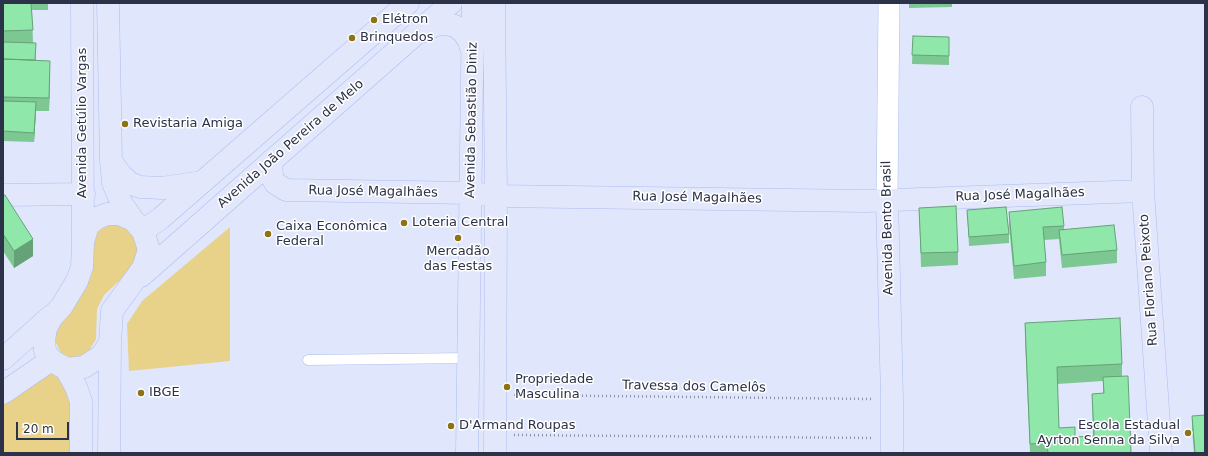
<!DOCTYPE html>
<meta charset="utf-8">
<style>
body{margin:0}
#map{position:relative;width:1208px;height:456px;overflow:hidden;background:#e0e7fd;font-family:"DejaVu Sans",sans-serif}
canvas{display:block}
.frame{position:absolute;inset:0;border:4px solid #2c3247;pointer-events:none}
.scale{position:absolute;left:16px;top:422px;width:53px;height:18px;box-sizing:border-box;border:2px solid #2c3247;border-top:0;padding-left:5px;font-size:12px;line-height:14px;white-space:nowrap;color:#2c3247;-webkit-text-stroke:3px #fff;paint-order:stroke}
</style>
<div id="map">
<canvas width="1208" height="456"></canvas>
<div class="frame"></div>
<div class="scale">20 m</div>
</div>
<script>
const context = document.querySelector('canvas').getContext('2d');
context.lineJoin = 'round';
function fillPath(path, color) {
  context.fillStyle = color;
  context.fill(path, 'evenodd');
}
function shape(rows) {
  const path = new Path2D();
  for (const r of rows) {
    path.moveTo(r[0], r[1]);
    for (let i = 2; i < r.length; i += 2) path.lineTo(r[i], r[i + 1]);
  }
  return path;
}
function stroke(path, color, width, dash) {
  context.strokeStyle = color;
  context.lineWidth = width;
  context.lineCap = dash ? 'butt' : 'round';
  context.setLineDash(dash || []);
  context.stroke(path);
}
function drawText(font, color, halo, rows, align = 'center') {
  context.font = font + ' "DejaVu Sans",sans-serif';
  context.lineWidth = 3;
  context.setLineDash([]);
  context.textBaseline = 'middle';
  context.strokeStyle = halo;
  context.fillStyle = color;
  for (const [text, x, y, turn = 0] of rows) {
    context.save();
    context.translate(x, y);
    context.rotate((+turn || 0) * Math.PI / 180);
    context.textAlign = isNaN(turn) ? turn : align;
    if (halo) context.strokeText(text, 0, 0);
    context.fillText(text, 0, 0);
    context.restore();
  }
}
const green = shape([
 [112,221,127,226,137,238,139,253,132,269,104,295,97,309,96,339,87,354,71,358,61,353,56,343,55,330,90,244,98,232],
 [230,227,230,361,129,371,127,324,142,301],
 [64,370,79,453,3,453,3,391,27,371]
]);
const path = shape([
 [514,395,873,399],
 [514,435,873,438]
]);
const lane = shape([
 [308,360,468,358]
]);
const street = shape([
 [887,199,889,3]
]);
const secondary = shape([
 [82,3,83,240],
 [108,3,111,161,113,183,122,204,133,220],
 [494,3,496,196,495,453],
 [421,32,436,25,446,24,455,26,463,32,469,41,472,51],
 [1142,107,1143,191,1161,453],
 [111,161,122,176,130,183,140,187,162,188,202,182],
 [271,161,272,177,275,183,286,190,471,193,496,196,866,201,1143,191],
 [3,195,84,194],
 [887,199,892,399,892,453],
 [143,231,161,218,408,3],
 [141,276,451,3],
 [3,359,51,316],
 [66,369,76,387,81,401,81,453],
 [3,393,51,360],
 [109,453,110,343,112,311,143,268,149,250,143,231,133,220,119,214,107,214,97,218,88,225,83,242,82,267,77,281,62,306,52,317,46,328,44,340,45,351,51,360,66,369,84,367,101,356,110,343],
 [467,453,473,3]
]);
const wall = shape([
 [3,3,48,3,48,10,32,10,33,43,36,60,50,74,49,111,36,111,34,142,3,141],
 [909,3,952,3,952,7,909,8],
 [913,36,949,37,949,65,912,64],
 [3,195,33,256,14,268,3,251],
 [919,208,958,252,958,265,921,267],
 [967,210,1009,234,1009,243,969,246],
 [1009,212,1064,226,1064,230,1117,250,1117,263,1062,268,1059,239,1044,240,1046,262,1046,276,1014,279,1009,225],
 [1025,323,1122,364,1122,376,1131,453,1030,453,1025,339],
 [1103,381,1103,393,1092,394,1093,436,1075,437,1059,428,1057,384],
 [1192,416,1205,453,1194,453,1192,429]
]);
const shadedWall = shape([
 [50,61,50,74,49,111,49,98],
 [36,102,36,111,34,142,34,133],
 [33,239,33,256,14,268,14,251]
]);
const building = shape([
 [3,3,31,3,33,30,3,31,3,3],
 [913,36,949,37,949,56,912,55,913,36],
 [3,42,36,43,35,60,3,59,3,42],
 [3,59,50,61,49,98,3,97,3,59],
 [3,101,36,102,34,133,3,131,3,101],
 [3,195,5,195,33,239,14,251,3,234,3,195],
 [956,206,958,252,921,253,919,208,956,206],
 [1006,207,1009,234,969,237,967,210,1006,207],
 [1062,207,1064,226,1043,227,1046,262,1014,266,1009,212,1062,207],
 [1114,225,1117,250,1062,255,1059,230,1114,225],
 [1120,318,1122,364,1057,367,1059,428,1075,427,1075,437,1094,436,1092,394,1104,393,1103,377,1128,376,1131,453,1048,453,1047,443,1030,444,1025,323,1120,318],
 [1205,415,1205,453,1195,453,1192,416,1205,415]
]);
const markers = [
 [374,20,4,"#8b7316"],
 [352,38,4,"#8b7316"],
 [125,124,4,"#8b7316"],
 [404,223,4,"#8b7316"],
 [268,234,4,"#8b7316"],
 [458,238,4,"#8b7316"],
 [507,387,4,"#8b7316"],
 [141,393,4,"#8b7316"],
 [451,426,4,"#8b7316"],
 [1188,433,4,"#8b7316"]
];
const poiNames = [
 ["Elétron",382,20],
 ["Brinquedos",360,38],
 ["Revistaria Amiga",133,124],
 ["Loteria Central",412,223],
 ["Caixa Econômica",276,227],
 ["Federal",276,242],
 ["Mercadão",458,252,"center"],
 ["das Festas",458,267,"center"],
 ["Propriedade",515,380],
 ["Masculina",515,395],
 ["IBGE",149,393],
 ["D'Armand Roupas",459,426],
 ["Escola Estadual",1180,426,"right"],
 ["Ayrton Senna da Silva",1180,441,"right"]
];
const streetNames = [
 ["Avenida Sebastião Diniz",472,120,-89],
 ["Avenida Getúlio Vargas",83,123,-90],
 ["Avenida João Pereira de Melo",291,144,-41],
 ["Rua José Magalhães",373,192,1],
 ["Rua José Magalhães",1020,195,-2],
 ["Rua José Magalhães",697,198,1],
 ["Avenida Bento Brasil",888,228,-91],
 ["Rua Floriano Peixoto",1149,280,-94],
 ["Travessa dos Camelôs",694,387,1]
];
fillPath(green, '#e8d189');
stroke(lane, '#adbcf1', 11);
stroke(street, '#adbcf1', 22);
stroke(secondary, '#adbcf1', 23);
stroke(path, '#8a91a6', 2.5, [1, 3]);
stroke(lane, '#fff', 10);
stroke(street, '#fff', 21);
stroke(secondary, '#e2e7fb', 22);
fillPath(wall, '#7cc792');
fillPath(shadedWall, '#65a277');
fillPath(building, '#90e7aa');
stroke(building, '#65a277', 1);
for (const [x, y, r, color] of markers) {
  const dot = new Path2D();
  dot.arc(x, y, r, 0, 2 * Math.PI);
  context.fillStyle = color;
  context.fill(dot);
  stroke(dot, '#fff', 1.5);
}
drawText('13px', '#2c3247', '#fff', poiNames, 'left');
drawText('13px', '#2c3247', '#fff', streetNames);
</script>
